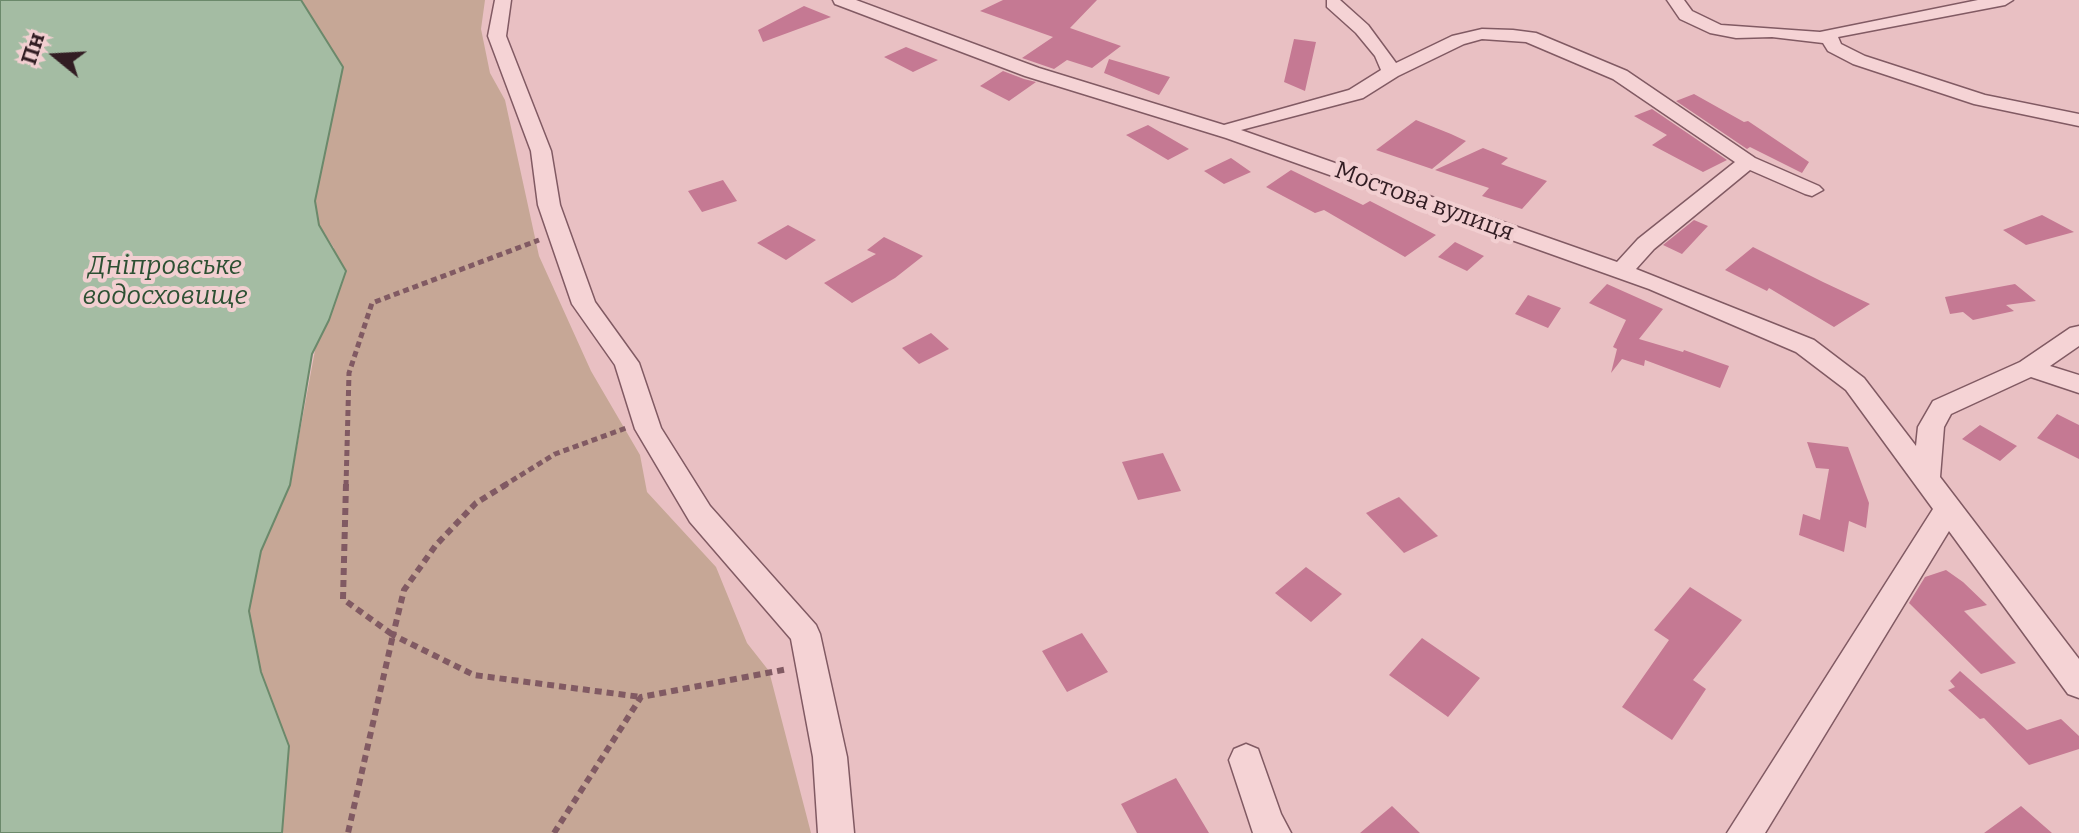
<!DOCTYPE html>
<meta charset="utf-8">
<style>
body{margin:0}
#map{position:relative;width:2079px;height:833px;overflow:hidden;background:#e9c0c3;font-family:Bitter,serif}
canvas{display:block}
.north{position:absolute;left:16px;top:16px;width:80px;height:80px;-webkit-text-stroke:6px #f2cfd1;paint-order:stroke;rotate:288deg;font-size:22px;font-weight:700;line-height:32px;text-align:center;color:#321d23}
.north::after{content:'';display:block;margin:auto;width:28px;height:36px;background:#321d23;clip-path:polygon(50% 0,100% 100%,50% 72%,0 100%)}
</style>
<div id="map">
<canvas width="2079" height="833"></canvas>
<div class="north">Пн</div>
</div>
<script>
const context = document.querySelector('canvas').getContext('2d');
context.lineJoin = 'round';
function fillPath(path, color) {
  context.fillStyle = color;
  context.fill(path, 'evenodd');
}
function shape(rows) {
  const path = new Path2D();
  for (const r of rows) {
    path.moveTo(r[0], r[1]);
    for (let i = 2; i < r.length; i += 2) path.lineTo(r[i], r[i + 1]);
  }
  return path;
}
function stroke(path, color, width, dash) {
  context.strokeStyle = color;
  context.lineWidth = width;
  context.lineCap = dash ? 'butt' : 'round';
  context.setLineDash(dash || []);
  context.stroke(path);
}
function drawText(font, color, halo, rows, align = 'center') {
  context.font = font + ' Bitter,serif';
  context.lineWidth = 8;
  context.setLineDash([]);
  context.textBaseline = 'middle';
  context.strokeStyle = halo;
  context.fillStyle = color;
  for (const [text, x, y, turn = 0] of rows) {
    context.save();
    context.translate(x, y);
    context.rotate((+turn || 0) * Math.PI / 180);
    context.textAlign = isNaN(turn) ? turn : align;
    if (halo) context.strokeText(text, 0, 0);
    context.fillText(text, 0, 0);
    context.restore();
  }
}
const green = shape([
 [301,0,485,0,481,29,490,73,505,100,539,256,591,371,640,455,647,492,716,567,747,643,769,671,811,833,282,833,289,746,261,672,249,611,261,551,290,485,334,248,319,225,315,201,343,67]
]);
const water = shape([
 [0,0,301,0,343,67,315,201,319,225,346,271,329,320,312,354,290,485,261,551,249,611,261,672,289,746,282,833,0,833,0,0]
]);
const building = shape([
 [1003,0,1097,0,1070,28,1121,46,1092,68,1067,60,1054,69,1022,58,1053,37,980,11],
 [804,6,831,17,763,42,758,30],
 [1294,39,1316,42,1305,91,1284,82],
 [906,47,938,60,913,72,884,57],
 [1109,59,1170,77,1159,95,1104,73],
 [1003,71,1024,79,1036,82,1009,101,980,86],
 [1694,94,1744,122,1748,121,1809,162,1802,173,1750,147,1747,149,1676,101],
 [1652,109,1727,160,1703,172,1652,145,1667,135,1634,116],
 [1416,120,1451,134,1466,141,1432,169,1376,150],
 [1148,125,1189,149,1168,160,1126,135],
 [1483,148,1508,158,1501,164,1547,181,1522,209,1482,196,1489,188,1435,170],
 [1231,158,1251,172,1224,184,1204,171],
 [1291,170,1363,205,1370,201,1436,235,1405,257,1324,210,1315,213,1266,187],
 [723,180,737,201,702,212,688,191],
 [2042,215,2074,232,2026,245,2003,230],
 [1694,220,1708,226,1682,254,1663,245],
 [788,225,816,240,786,260,757,243],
 [884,237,923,256,895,278,852,303,824,283,876,254,867,250],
 [1455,242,1484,256,1467,271,1438,257],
 [1753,247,1823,282,1870,304,1834,327,1769,288,1767,291,1725,270],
 [1607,284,1663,309,1639,339,1683,352,1684,350,1729,366,1720,388,1645,360,1644,366,1622,359,1611,373,1617,349,1613,347,1626,320,1589,303],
 [2015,284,2036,301,2006,305,2014,311,1973,320,1963,312,1950,314,1945,297],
 [1528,295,1561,308,1548,328,1515,314],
 [931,333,949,349,919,364,902,348],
 [2057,414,2079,425,2079,459,2037,438],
 [1980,425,2017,446,2000,461,1962,439],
 [1807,442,1848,447,1869,503,1866,528,1849,521,1844,552,1799,535,1803,514,1820,520,1829,469,1816,468],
 [1163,453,1181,491,1138,500,1122,462],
 [1399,497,1438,536,1404,553,1366,513],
 [1306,567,1342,594,1311,622,1275,593],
 [1946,570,1963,582,1987,605,1964,611,2016,663,1981,674,1909,603,1925,577],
 [1690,587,1742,620,1693,680,1706,689,1672,740,1622,707,1669,640,1654,630],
 [1082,633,1108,672,1067,692,1042,651],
 [1422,638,1480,678,1448,717,1389,675],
 [1960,671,2027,730,2061,719,2079,736,2079,749,2029,765,1984,718,1980,719,1948,690,1955,687,1950,681],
 [1176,778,1209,833,1137,833,1121,804],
 [1392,806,1420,833,1360,833],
 [2021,806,2052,833,1984,833]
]);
const pathFar1 = shape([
 [346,486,349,373,372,303,539,240],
 [503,486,555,454,626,428]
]);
const path = shape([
 [346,484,343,599,393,635,348,833],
 [507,484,476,503,436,545,404,590,393,635,474,675,641,697],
 [554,833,641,697,788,669]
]);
const minor = shape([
 [495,0,511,0,506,36,551,151,560,205,595,302,639,363,661,428,710,506,816,625,820,634,847,757,854,833,818,833,813,757,791,639,690,522,635,429,615,365,572,304,538,205,531,151,488,36,495,0],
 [833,0,856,0,1039,68,1224,125,1349,90,1381,70,1375,56,1356,33,1327,7,1327,0,1340,0,1368,25,1396,63,1452,36,1482,29,1513,30,1536,33,1627,71,1755,158,1819,186,1823,190,1812,196,1805,194,1750,170,1654,249,1636,269,1814,340,1864,378,1916,446,1918,427,1933,401,2020,362,2070,328,2079,326,2079,346,2050,366,2079,375,2079,393,2031,377,1951,414,1944,427,1940,477,2079,659,2079,698,2068,694,1949,531,1765,833,1727,833,1933,509,1846,390,1796,352,1649,289,1226,138,1025,76,835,4,833,0],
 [1482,39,1526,42,1613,79,1735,162,1638,239,1617,262,1241,130,1363,98,1398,76,1464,44,1482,39],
 [1667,0,1684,0,1692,11,1721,25,1820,32,1978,0,2013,0,2005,5,1838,37,1841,44,1865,56,1985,95,2079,114,2079,126,1974,104,1853,64,1828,51,1823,43,1772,37,1736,38,1710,33,1680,19,1667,0],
 [1246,744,1258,749,1281,814,1291,833,1253,833,1229,760,1234,749,1246,744]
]);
const streetNames = [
 ["Мостова вулиця",1424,202,20]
];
const waterNames = [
 ["Дніпровське",165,267],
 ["водосховище",165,297]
];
fillPath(green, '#c6a796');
fillPath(water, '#a4bca3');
stroke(water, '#6b896b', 2);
fillPath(building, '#c57993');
stroke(minor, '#815a63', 3);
stroke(pathFar1, '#815a63', 5, [6, 4]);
stroke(path, '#815a63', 6, [7, 5]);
fillPath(minor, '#f5d3d5');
drawText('24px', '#321d23', '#f2cfd1', streetNames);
drawText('italic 26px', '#2d5033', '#f2cfd1', waterNames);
</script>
